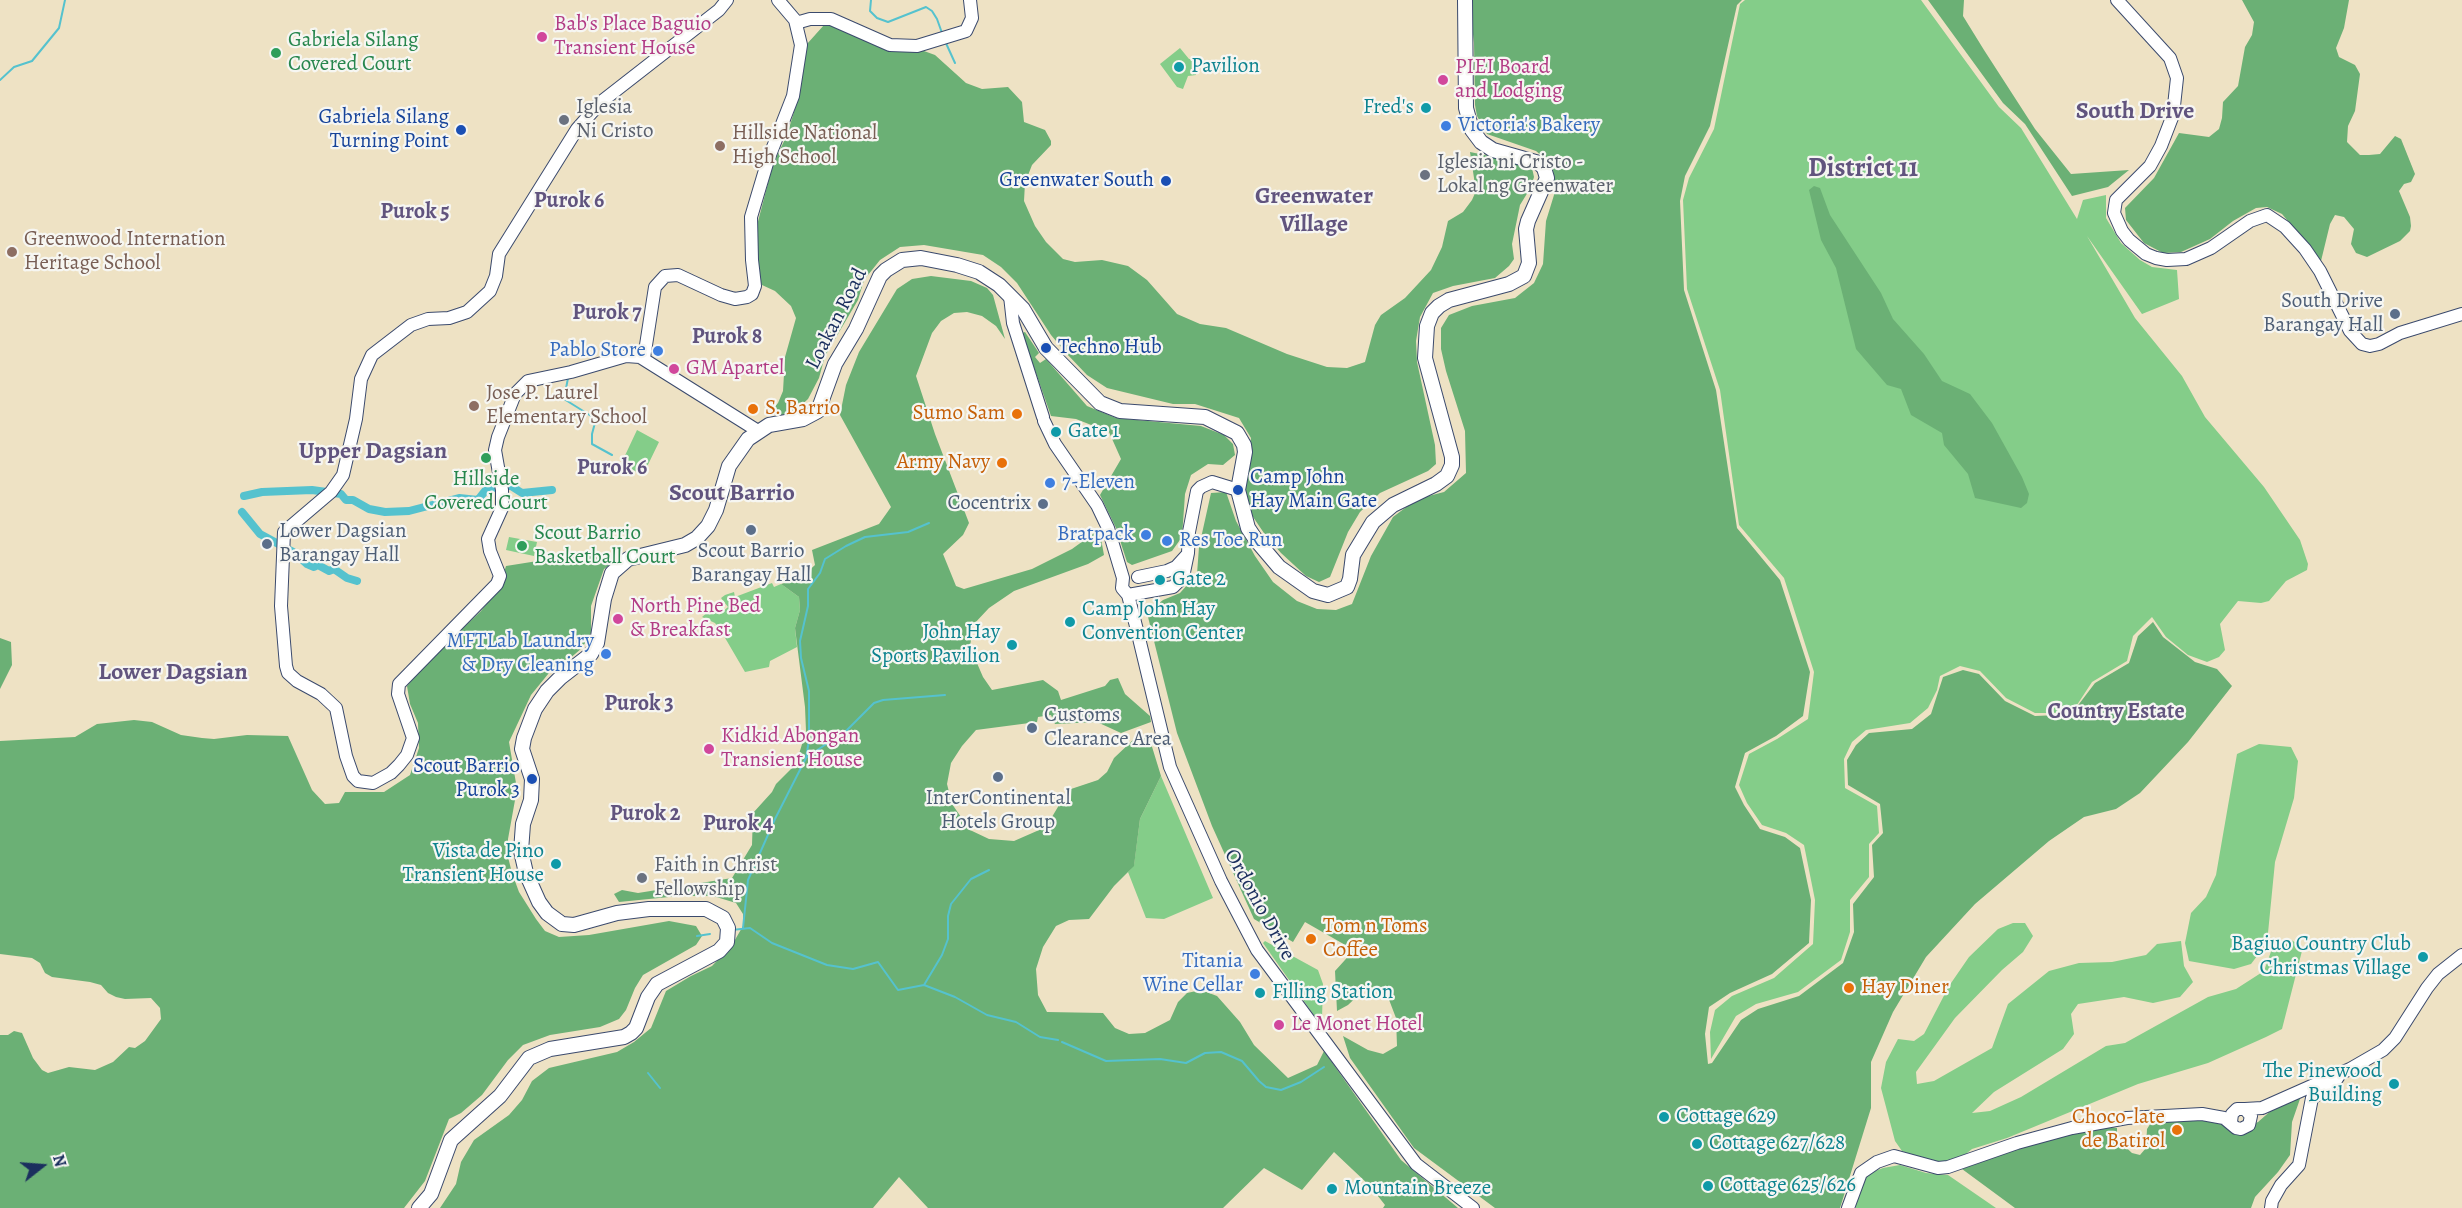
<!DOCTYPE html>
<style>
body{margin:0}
#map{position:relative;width:2462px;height:1208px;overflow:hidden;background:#eee2c4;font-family:Alegreya,serif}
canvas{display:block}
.north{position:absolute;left:12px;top:1136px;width:60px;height:60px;-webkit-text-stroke:4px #f6f6f2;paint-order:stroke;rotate:73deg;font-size:16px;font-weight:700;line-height:24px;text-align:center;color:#1b2f5e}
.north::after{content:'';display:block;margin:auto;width:21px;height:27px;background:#1b2f5e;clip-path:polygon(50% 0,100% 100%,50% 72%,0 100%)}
</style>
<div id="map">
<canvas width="2462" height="1208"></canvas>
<div class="north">N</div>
</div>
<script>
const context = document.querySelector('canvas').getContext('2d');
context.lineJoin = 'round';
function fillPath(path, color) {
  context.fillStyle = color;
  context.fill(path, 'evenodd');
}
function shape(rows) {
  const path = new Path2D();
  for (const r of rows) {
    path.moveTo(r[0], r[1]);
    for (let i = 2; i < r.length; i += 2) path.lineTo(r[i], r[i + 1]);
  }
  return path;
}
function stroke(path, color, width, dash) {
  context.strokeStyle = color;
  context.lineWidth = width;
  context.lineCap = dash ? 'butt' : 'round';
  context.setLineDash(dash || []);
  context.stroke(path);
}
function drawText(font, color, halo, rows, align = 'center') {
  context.font = font + ' Alegreya,serif';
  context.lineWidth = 4.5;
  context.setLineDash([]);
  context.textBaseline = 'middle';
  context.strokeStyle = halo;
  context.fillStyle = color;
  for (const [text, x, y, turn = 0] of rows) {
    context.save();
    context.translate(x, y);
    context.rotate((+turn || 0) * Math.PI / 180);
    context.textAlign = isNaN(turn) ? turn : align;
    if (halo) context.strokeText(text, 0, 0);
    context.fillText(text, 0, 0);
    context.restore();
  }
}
const green = shape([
 [1745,0,1921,0,1999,107,2021,128,2077,219,2083,200,2106,195,2106,218,2121,243,2140,260,2152,267,2177,270,2179,299,2142,314,2087,236,2135,318,2182,376,2205,417,2264,487,2300,540,2308,564,2307,570,2286,581,2269,601,2261,603,2238,601,2220,624,2225,650,2219,657,2207,662,2188,655,2166,637,2152,617,2133,636,2127,661,2092,682,2075,708,2057,713,2035,713,2006,698,1980,671,1960,666,1940,676,1937,690,1928,708,1910,723,1866,730,1852,742,1844,759,1845,788,1877,806,1879,833,1869,844,1869,877,1850,900,1850,932,1841,960,1798,992,1756,1004,1736,1016,1711,1059,1710,1032,1715,1010,1732,996,1774,978,1813,944,1815,900,1804,845,1786,833,1762,825,1747,803,1739,785,1749,754,1777,739,1808,719,1814,672,1784,578,1739,525,1720,390,1687,289,1683,200,1689,178,1714,129,1740,4],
 [1180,48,1189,59,1194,59,1196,75,1188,76,1183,89,1177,87,1160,64],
 [637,430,659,442,643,475,621,464],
 [509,537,537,542,534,556,506,550],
 [772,583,774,587,781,584,799,597,800,610,795,628,797,647,770,661,769,667,745,672,721,631,715,623,702,617,715,606,721,613,728,607,721,598,725,595,734,592,735,597],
 [2259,744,2291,747,2298,761,2294,798,2275,862,2267,943,2251,964,2234,969,2189,961,2185,943,2191,913,2206,897,2216,875,2237,754],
 [1161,776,1213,898,1164,919,1146,918,1128,872,1134,865,1140,819],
 [2013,923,2025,923,2033,936,2023,952,2002,970,1955,1018,1916,1072,1917,1084,1934,1081,1992,1048,2008,1004,2049,971,2079,963,2112,962,2146,955,2157,944,2181,941,2184,966,2193,982,2180,997,2153,1003,2124,997,2078,1004,2071,1014,2074,1034,2063,1049,1994,1092,1972,1113,1990,1111,2021,1097,2106,1046,2125,1043,2208,997,2236,989,2264,971,2273,946,2288,938,2303,947,2282,1029,2266,1037,2208,1063,2138,1084,2007,1138,1972,1149,1961,1158,1937,1164,1902,1151,1895,1141,1881,1088,1886,1062,1898,1039,1914,1041,1924,1034,1949,986,1969,957,1998,929],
 [1265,941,1318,970,1323,984,1322,1018,1318,1021,1263,943],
 [1900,1165,1926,1173,1948,1175,1996,1208,1856,1208,1854,1202,1865,1175,1883,1168]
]);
const forest = shape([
 [1469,0,1742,0,1737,5,1710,126,1685,176,1680,201,1684,290,1716,390,1737,528,1780,580,1810,672,1803,716,1776,736,1745,753,1735,787,1744,805,1760,829,1785,837,1800,848,1811,900,1809,943,1772,974,1730,993,1709,1007,1705,1034,1708,1064,1712,1063,1741,1020,1758,1009,1799,996,1843,963,1854,932,1853,904,1874,877,1872,845,1883,833,1880,804,1848,785,1847,760,1856,745,1869,733,1912,729,1931,714,1943,677,1963,670,1979,674,2005,701,2035,716,2058,715,2076,708,2095,683,2129,663,2138,636,2153,622,2163,637,2195,662,2217,669,2232,686,2188,742,2140,793,2116,809,2084,817,2049,841,1975,904,1926,957,1893,1012,1871,1062,1871,1108,1840,1208,1495,1208,1414,1148,1350,1058,1343,1036,1368,1050,1383,1054,1397,1046,1396,1018,1388,997,1378,987,1365,989,1348,1005,1337,1011,1335,971,1354,950,1305,922,1293,942,1254,919,1212,826,1177,733,1147,613,1163,600,1180,593,1197,574,1199,547,1211,493,1226,492,1236,521,1255,556,1273,582,1297,601,1317,609,1336,610,1352,604,1371,556,1393,517,1417,499,1444,492,1466,473,1465,431,1446,371,1441,349,1441,328,1449,315,1472,306,1515,298,1534,283,1543,264,1546,221,1554,195,1553,169,1550,163,1536,151,1487,134,1477,116,1475,105,1474,43],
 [1928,0,1964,0,1963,16,1984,50,2035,129,2071,174,2129,170,2108,187,2072,196,2025,124,2003,103],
 [2242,0,2349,0,2344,28,2336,48,2339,57,2355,65,2360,74,2355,111,2348,126,2347,142,2360,155,2369,155,2380,154,2395,136,2401,139,2415,174,2411,182,2404,184,2399,191,2410,217,2411,226,2410,231,2400,241,2367,257,2356,253,2351,244,2354,229,2344,217,2335,215,2330,224,2321,261,2282,214,2267,207,2256,208,2233,221,2210,239,2181,252,2163,253,2144,243,2126,220,2125,208,2154,178,2179,133,2209,137,2219,129,2222,118,2223,102,2238,86,2245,47,2252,35,2254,22],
 [830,24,904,49,924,51,935,55,966,83,982,89,1008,87,1022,102,1024,122,1045,130,1051,141,1051,145,1032,165,1025,183,1024,201,1035,226,1046,242,1063,259,1075,262,1102,260,1128,266,1147,280,1177,314,1200,324,1226,328,1287,354,1327,367,1347,368,1365,362,1375,325,1381,315,1405,298,1431,270,1442,247,1448,221,1463,212,1472,200,1476,191,1470,152,1514,161,1532,168,1534,177,1531,187,1520,205,1512,244,1514,259,1509,266,1495,278,1453,286,1433,293,1420,317,1416,341,1417,362,1435,445,1436,464,1428,471,1380,493,1360,512,1348,532,1330,577,1319,582,1306,576,1281,553,1266,536,1251,514,1243,492,1251,438,1239,418,1195,404,1173,404,1107,388,1087,375,1067,354,1051,335,1017,283,1001,267,983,255,924,245,900,247,880,260,864,280,858,300,825,356,819,378,808,399,796,410,782,415,768,414,778,403,783,391,785,357,796,318,791,306,775,291,762,285,756,274,755,233,773,164,787,135,800,92,802,55,807,44,824,25],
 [1814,186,1820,188,1830,215,1881,293,1893,319,1924,354,1942,381,1970,394,1992,423,2022,477,2029,494,2027,503,2021,508,1975,498,1968,474,1944,445,1942,433,1911,415,1901,389,1887,385,1856,349,1836,268,1821,240,1809,190],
 [931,276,971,281,987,288,993,295,1005,339,996,326,982,316,967,312,954,313,941,321,932,333,916,376,935,434,969,523,963,535,943,554,956,586,964,589,1032,569,1072,549,1097,531,1101,539,1104,555,1088,564,1014,591,989,608,973,625,970,647,983,677,992,690,1043,680,1058,691,1061,700,1105,686,1110,680,1118,678,1125,694,1150,716,1151,722,1121,733,1097,722,1055,724,1051,715,1038,717,1037,722,976,730,962,746,951,763,947,784,952,804,970,830,989,839,1014,841,1046,827,1068,790,1098,780,1107,772,1114,758,1133,740,1149,737,1161,776,1140,819,1134,866,1114,886,1089,919,1069,920,1056,926,1043,947,1036,969,1038,995,1047,1012,1103,1013,1115,1028,1129,1034,1145,1033,1170,1020,1178,1002,1187,993,1201,990,1217,996,1240,1022,1254,1045,1288,1078,1317,1065,1324,1051,1401,1160,1458,1208,1383,1208,1385,1205,1370,1186,1334,1152,1302,1190,1264,1168,1223,1208,928,1208,899,1177,873,1208,440,1208,456,1184,461,1162,474,1140,509,1115,522,1100,532,1081,549,1068,617,1052,634,1042,651,1028,666,991,691,976,712,966,732,945,743,926,743,914,736,903,713,896,679,896,619,902,614,894,622,890,638,893,732,878,752,845,753,813,772,792,776,784,796,764,806,731,805,707,795,628,800,610,799,597,781,584,800,579,815,565,812,550,879,524,891,507,840,415,846,385,859,352,897,289,912,279],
 [1025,332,1039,353,1035,357,1040,363,1046,359,1087,406,1116,418,1201,426,1224,435,1233,444,1235,455,1223,465,1208,464,1191,475,1185,494,1182,537,1172,551,1132,565,1127,562,1116,528,1100,495,1121,459,1109,432,1076,419,1051,416,1022,333],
 [588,553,626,554,604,569,591,606,591,633,582,648,568,660,553,668,531,695,509,742,517,789,508,839,508,857,512,873,519,892,536,919,545,931,559,937,589,935,669,921,696,926,702,936,696,945,643,975,635,988,626,1010,619,1019,600,1027,550,1035,523,1045,508,1060,482,1095,461,1113,449,1119,425,1181,404,1208,0,1208,0,1035,8,1035,14,1031,22,1033,33,1058,42,1070,48,1073,69,1067,95,1070,113,1062,129,1047,135,1048,145,1041,161,1019,160,1008,151,998,125,999,116,997,108,993,101,985,90,982,52,977,45,973,40,963,32,958,0,954,0,741,75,737,97,724,134,720,152,722,181,735,202,738,214,739,247,735,288,736,312,790,325,804,339,803,345,792,384,792,410,775,419,748,418,723,410,704,407,686,425,664,481,611,499,588,506,566],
 [0,638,11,642,12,665,0,689],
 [2301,1096,2292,1122,2290,1155,2278,1172,2255,1197,2251,1208,2015,1208,1962,1169,2032,1143,2100,1126,2117,1128,2117,1139,2132,1153,2140,1155,2146,1148,2147,1129,2154,1118,2203,1119,2218,1122,2229,1129,2243,1129,2258,1122,2281,1102]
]);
const stream = shape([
 [871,0,870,11,877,18,888,22,926,7,932,11,937,19,942,33],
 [945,41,955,63],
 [0,80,14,67,32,61,59,28,65,0],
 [568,378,564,399,596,419,592,434,592,444,612,455],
 [807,757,847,730,874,703,883,700,945,695],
 [743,928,748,880,775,819,806,758,809,740,809,691,801,658,800,641,808,606,808,589,820,573,825,559,846,546,865,537,908,532,929,523],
 [732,930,750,928,772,943,827,965,853,969,878,962,898,990,924,985,955,997,987,1015,1016,1022,1040,1037,1058,1040],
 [697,936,710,934],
 [924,985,942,955,948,939,948,916,951,904,971,879,989,870],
 [1062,1042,1106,1061,1160,1059,1186,1063,1205,1053,1221,1052,1242,1061,1259,1081,1266,1087,1281,1090,1301,1082,1324,1067],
 [648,1073,660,1088]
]);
const canal = shape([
 [502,486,511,486,522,493,552,490],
 [244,496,262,492,312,490,341,494,346,500,353,500,369,509,385,512,409,511,459,498,478,500,485,491,496,487],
 [242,512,260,534,295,553,307,564,314,567,318,565,329,571,334,569,347,578,357,581]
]);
const secondary = shape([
 [727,0,719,10,601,102,577,129,499,254,496,276,490,291,467,312,449,318,428,319,411,325,372,355,361,379,356,419,343,475,331,492,284,532,281,606,286,666,288,673,297,681,321,694,336,708,346,756,353,776,358,781,373,783,391,773,399,765,407,755,413,738,398,694,399,684,497,584,500,576,490,551,488,539,502,508,502,490,495,450,498,437,515,394,528,381,571,372,626,356,640,357,758,431],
 [2117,0,2170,58,2177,78,2173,115,2161,146,2150,166,2116,200,2114,213,2122,231,2129,240,2146,254,2156,258,2167,260,2186,259,2211,248,2250,221,2267,215,2285,227,2305,249,2320,271,2350,331,2362,344,2370,346,2379,344,2400,333,2462,314],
 [796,23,810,19,831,19,890,45,917,46,966,31,972,18,970,0],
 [1010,296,1013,323,1043,417],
 [644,358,655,287,665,276,678,275,721,295,735,299,747,297,752,294,755,286,752,260,751,217,768,160,793,96,801,45,795,20,778,0],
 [1044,421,1055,444,1097,505,1108,528,1123,578,1122,588,1128,595,1138,634,1170,767,1221,881,1257,950,1416,1164,1473,1208],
 [1138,577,1167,571,1176,567,1186,556],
 [1128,595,1173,587,1183,577,1188,553,1189,532,1197,491,1201,487,1212,482,1238,490],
 [2245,1109,2262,1108,2350,1069,2383,1050,2395,1038,2427,988,2438,974,2462,955],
 [1848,1208,1861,1173,1877,1162,1894,1156,1938,1168,1948,1167,2017,1143,2072,1128,2127,1118,2202,1114,2224,1118,2236,1128,2241,1129,2249,1125,2251,1116,2245,1109,2237,1109,2232,1114,2231,1122],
 [2271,1208,2272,1201,2281,1185,2299,1165,2312,1098,2332,1086,2340,1074]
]);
const primary = shape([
 [419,1208,431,1194,451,1140,500,1096,529,1058,550,1049,624,1037,631,1033,636,1028,648,997,657,984,719,951,727,942,728,928,723,918,706,909,649,909,617,913,574,925,562,924,547,913,539,902,526,873,521,851,523,824,531,800,532,779,522,749,524,738,535,709,547,691,560,678,591,654,597,643,604,599,612,573,628,559,685,545,697,538,708,526,716,510,729,466,748,439,769,425,803,419,818,411,835,364,856,329,880,276,886,270,902,260,921,258,957,265,979,272,999,285,1023,309,1046,348,1100,403,1120,411,1205,417,1237,433,1244,445,1245,452,1238,490,1248,528,1256,540,1279,567,1313,591,1328,595,1347,587,1350,579,1353,555,1373,522,1393,505,1436,484,1447,476,1452,465,1452,457,1425,358,1427,326,1432,313,1439,306,1449,300,1509,284,1524,276,1529,263,1526,229,1528,221,1547,178,1544,168,1539,163,1493,150,1481,142,1472,130,1466,108,1465,0]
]);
const markers = [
 [542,37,6,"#d1479c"],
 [276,53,6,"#2e9e5b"],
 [1179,67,6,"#0f9aa8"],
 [1443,80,6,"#d1479c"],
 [1426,108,6,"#0f9aa8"],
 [564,120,6,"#6b7280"],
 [1446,126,6,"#3f7fe0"],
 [461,130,6,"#1a4fb4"],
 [720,146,6,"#8d6e63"],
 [1425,175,6,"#6b7280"],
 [1166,181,6,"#1a4fb4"],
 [12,252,6,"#8d6e63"],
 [2395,314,6,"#5c6f8a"],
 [1046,348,6,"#1a4fb4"],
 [658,351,6,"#3f7fe0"],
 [674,369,6,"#d1479c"],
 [474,406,6,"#8d6e63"],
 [753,409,6,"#e8710a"],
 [1017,414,6,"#e8710a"],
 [1056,432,6,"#0f9aa8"],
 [486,458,6,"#2e9e5b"],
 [1002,463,6,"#e8710a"],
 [1050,483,6,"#3f7fe0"],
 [1238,490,6,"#1a4fb4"],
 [1043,504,6,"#5c6f8a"],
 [751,530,6,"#5c6f8a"],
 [1146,535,6,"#3f7fe0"],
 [1167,541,6,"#3f7fe0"],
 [267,544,6,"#5c6f8a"],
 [522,546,6,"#2e9e5b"],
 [1160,580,6,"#0f9aa8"],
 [618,619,6,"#d1479c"],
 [1070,622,6,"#0f9aa8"],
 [1012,645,6,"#0f9aa8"],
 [606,654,6,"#3f7fe0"],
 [1032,728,6,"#5c6f8a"],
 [709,749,6,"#d1479c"],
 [998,777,6,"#5c6f8a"],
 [532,779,6,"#1a4fb4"],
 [556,864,6,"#0f9aa8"],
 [642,878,6,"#6b7280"],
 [1311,939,6,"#e8710a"],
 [2423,957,6,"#0f9aa8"],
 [1255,974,6,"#3f7fe0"],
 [1849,988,6,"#e8710a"],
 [1260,993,6,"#0f9aa8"],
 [1279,1025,6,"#d1479c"],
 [2394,1084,6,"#0f9aa8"],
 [1664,1117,6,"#0f9aa8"],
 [2177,1130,6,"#e8710a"],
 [1697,1144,6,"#0f9aa8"],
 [1708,1186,6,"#0f9aa8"],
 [1332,1189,6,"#0f9aa8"]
];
const hotelNames = [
 ["Bab's Place Baguio",554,25],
 ["Transient House",554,49],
 ["PIEI Board",1455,68],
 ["and Lodging",1455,92],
 ["GM Apartel",686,369],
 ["North Pine Bed",630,607],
 ["& Breakfast",630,631],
 ["Kidkid Abongan",721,737],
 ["Transient House",721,761],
 ["Le Monet Hotel",1291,1025]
];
const leisureNames = [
 ["Gabriela Silang",288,41],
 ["Covered Court",288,65],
 ["Hillside",486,480,"center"],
 ["Covered Court",486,504,"center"],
 ["Scout Barrio",534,534],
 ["Basketball Court",534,558]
];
const cultureNames = [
 ["Pavilion",1191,67],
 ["Fred's",1414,108,"right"],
 ["Gate 1",1068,432],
 ["Gate 2",1172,580],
 ["Camp John Hay",1082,610],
 ["Convention Center",1082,634],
 ["John Hay",1000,633,"right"],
 ["Sports Pavilion",1000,657,"right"],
 ["Vista de Pino",544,852,"right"],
 ["Transient House",544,876,"right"],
 ["Bagiuo Country Club",2411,945,"right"],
 ["Christmas Village",2411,969,"right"],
 ["Filling Station",1272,993],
 ["The Pinewood",2382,1072,"right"],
 ["Building",2382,1096,"right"],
 ["Cottage 629",1676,1117],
 ["Cottage 627/628",1709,1144],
 ["Cottage 625/626",1720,1186],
 ["Mountain Breeze",1344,1189]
];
const worshipNames = [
 ["Iglesia",576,108],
 ["Ni Cristo",576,132],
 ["Iglesia ni Cristo -",1437,163],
 ["Lokal ng Greenwater",1437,187],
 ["Faith in Christ",654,866],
 ["Fellowship",654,890]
];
const transitNames = [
 ["Gabriela Silang",449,118],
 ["Turning Point",449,142],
 ["Greenwater South",1154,181],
 ["Techno Hub",1058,348,"left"],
 ["Camp John",1250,478,"left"],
 ["Hay Main Gate",1250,502,"left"],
 ["Scout Barrio",520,767],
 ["Purok 3",520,791]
];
const shopNames = [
 ["Victoria's Bakery",1458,126,"left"],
 ["Pablo Store",646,351],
 ["7-Eleven",1062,483,"left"],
 ["Bratpack",1134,535],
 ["Res Toe Run",1179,541,"left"],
 ["MFTLab Laundry",594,642],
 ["& Dry Cleaning",594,666],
 ["Titania",1243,962],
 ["Wine Cellar",1243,986]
];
const educationNames = [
 ["Hillside National",732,134],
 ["High School",732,158],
 ["Greenwood Internation",24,240],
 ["Heritage School",24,264],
 ["Jose P. Laurel",486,394],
 ["Elementary School",486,418]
];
const serviceNames = [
 ["South Drive",2383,302],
 ["Barangay Hall",2383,326],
 ["Cocentrix",1031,504],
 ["Lower Dagsian",279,532,"left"],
 ["Barangay Hall",279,556,"left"],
 ["Scout Barrio",751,552,"center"],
 ["Barangay Hall",751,576,"center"],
 ["Customs",1044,716,"left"],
 ["Clearance Area",1044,740,"left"],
 ["InterContinental",998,799,"center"],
 ["Hotels Group",998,823,"center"]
];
const streetNames = [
 ["Loakan Road",837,319,-63],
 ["Ordonio Drive",1259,905,61]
];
const foodNames = [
 ["S. Barrio",765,409],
 ["Sumo Sam",1005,414,"right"],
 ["Army Navy",990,463,"right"],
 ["Tom n Toms",1323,927],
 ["Coffee",1323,951],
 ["Hay Diner",1861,988],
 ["Choco-late",2165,1118,"right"],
 ["de Batirol",2165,1142,"right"]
];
const neighbourhoodNames = [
 ["Purok 6",569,202],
 ["Purok 5",415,213],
 ["Purok 7",607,314],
 ["Purok 8",727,338],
 ["Purok 6",612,469],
 ["Purok 3",639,705],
 ["Country Estate",2116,713],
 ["Purok 2",645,815],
 ["Purok 4",738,825]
];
const quarterNames = [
 ["South Drive",2135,112],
 ["Greenwater",1314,197],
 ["Village",1314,225],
 ["Upper Dagsian",373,452],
 ["Scout Barrio",732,494],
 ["Lower Dagsian",173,673]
];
const districtNames = [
 ["District 11",1863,169]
];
fillPath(green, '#84cd89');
fillPath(forest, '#6bb075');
stroke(stream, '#55c2ce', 2);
stroke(canal, '#55c2ce', 8);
stroke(secondary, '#3b4a6d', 14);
stroke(primary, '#3b4a6d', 16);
stroke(secondary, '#fff', 12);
stroke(primary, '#fff', 14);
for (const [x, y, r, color] of markers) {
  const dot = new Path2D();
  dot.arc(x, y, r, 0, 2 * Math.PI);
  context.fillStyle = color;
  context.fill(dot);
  stroke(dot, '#f6f6f2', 2);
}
drawText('21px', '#b23c85', '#f6f6f2', hotelNames, 'left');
drawText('21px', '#27864d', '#f6f6f2', leisureNames, 'left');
drawText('21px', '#0d838f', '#f6f6f2', cultureNames, 'left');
drawText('21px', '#5b616d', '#f6f6f2', worshipNames, 'left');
drawText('21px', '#164399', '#f6f6f2', transitNames, 'right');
drawText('21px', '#366cbe', '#f6f6f2', shopNames, 'right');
drawText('21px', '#785e54', '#f6f6f2', educationNames, 'left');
drawText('21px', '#4e5e75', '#f6f6f2', serviceNames, 'right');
drawText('21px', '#1b2f5e', '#f6f6f2', streetNames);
drawText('21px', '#c56008', '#f6f6f2', foodNames, 'left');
drawText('bold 22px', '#61547e', '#f6f6f2', neighbourhoodNames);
drawText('bold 24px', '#61547e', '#f6f6f2', quarterNames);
drawText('bold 27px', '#61547e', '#f6f6f2', districtNames);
</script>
